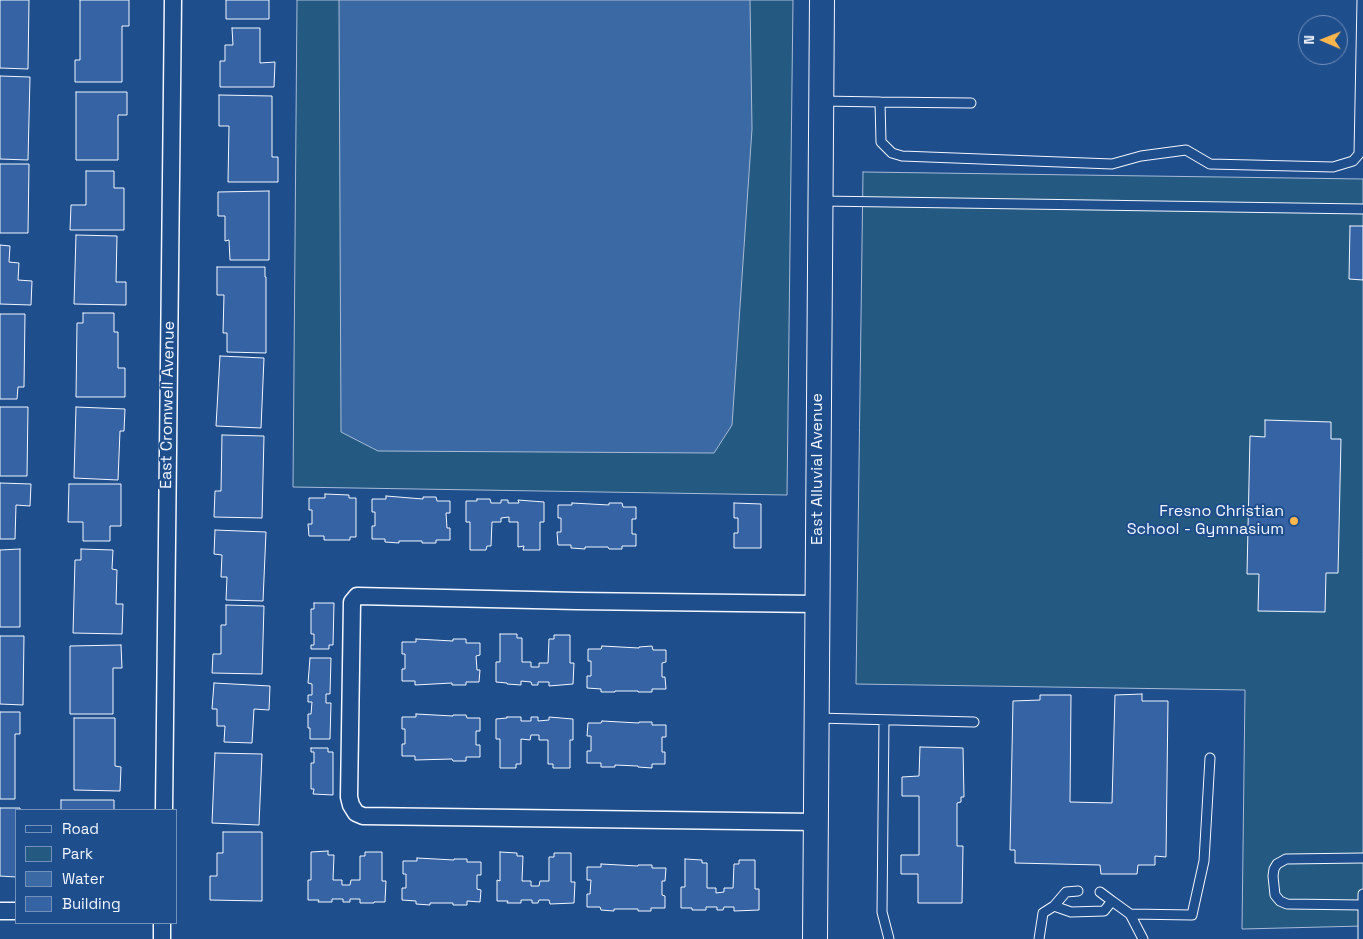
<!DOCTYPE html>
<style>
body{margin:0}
#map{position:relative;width:1363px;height:939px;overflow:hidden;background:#1f4e8c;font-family:"Space Grotesk",sans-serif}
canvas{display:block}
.legend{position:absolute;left:15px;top:809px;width:162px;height:115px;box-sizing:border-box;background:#1f4e8c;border:1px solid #7391ba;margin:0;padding:6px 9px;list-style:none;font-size:15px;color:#f2f6ff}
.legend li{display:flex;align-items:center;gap:10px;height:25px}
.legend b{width:25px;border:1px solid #7391ba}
.north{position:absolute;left:1298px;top:15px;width:50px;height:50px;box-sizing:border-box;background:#1f4e8c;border:1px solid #7391ba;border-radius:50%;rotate:271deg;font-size:14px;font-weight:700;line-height:20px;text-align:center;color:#f2f6ff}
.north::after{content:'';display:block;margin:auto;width:18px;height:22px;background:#ffb74d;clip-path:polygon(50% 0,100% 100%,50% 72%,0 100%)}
</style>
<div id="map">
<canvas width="1363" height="939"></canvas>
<ul class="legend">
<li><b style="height:6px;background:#1f4e8c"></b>Road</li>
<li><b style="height:14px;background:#245a82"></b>Park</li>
<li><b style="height:14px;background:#3b69a3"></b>Water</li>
<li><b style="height:14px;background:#3563a3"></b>Building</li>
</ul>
<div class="north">N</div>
</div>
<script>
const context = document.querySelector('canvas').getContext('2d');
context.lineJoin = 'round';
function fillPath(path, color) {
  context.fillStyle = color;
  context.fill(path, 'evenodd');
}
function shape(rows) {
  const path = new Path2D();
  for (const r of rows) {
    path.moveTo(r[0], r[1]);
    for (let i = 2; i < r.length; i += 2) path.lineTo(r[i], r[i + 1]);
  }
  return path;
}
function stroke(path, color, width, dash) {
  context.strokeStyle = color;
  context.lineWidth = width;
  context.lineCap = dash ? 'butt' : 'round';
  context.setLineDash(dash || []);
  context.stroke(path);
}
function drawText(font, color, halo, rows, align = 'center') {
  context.font = font + ' "Space Grotesk",sans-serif';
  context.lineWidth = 4;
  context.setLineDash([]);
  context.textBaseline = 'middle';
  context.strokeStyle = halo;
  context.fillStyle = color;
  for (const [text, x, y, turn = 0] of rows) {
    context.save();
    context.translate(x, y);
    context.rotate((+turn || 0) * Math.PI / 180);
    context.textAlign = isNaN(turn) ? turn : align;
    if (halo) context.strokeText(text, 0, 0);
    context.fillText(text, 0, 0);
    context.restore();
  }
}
const green = shape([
 [297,0,793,0,787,495,293,487,297,0],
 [863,172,1363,179,1363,926,1242,929,1245,690,856,684,863,172]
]);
const water = shape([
 [339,0,750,0,752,129,732,425,714,453,378,451,341,432,339,0]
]);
const building = shape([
 [0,0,29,0,28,69,0,68,0,0],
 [80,0,129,0,129,26,122,26,122,82,75,82,75,60,80,60,80,0],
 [226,0,269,0,269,19,226,19,226,0],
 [232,28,260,28,260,63,275,62,274,87,220,87,220,61,225,61,225,45,233,45,232,28],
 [0,76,30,77,28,160,0,159,0,76],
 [76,92,127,92,127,115,118,115,118,160,76,160,76,92],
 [219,95,272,96,272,157,278,157,278,182,228,182,229,126,219,126,219,95],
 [0,164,29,164,28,233,0,233,0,164],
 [86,171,114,171,114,188,124,188,124,230,70,230,71,205,86,205,86,171],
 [269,191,269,260,230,260,229,240,225,241,225,216,218,216,218,192,269,191],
 [1350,226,1363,226,1363,280,1349,279,1350,226],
 [76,235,117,236,116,282,126,282,126,305,74,304,76,235],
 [0,245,10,246,9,262,19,263,18,280,32,281,31,305,0,304,0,245],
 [217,267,265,267,265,277,266,277,266,353,227,352,227,333,223,333,224,295,217,295,217,267],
 [83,313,114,313,114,332,118,332,118,368,125,368,125,397,76,397,77,323,83,323,83,313],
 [0,314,25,314,24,387,18,387,17,399,0,399,0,314],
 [220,356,264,358,261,428,216,426,220,356],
 [0,407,28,407,27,476,0,476,0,407],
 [76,407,125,409,124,431,120,431,118,480,74,478,76,407],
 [1265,420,1331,422,1331,439,1341,439,1338,573,1326,573,1325,612,1258,611,1259,574,1247,574,1250,436,1265,437,1265,420],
 [222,435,264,436,262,518,214,517,215,491,221,491,222,435],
 [0,483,31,484,30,506,16,505,15,539,0,539,0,483],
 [69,484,121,484,121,526,110,526,110,541,83,541,83,522,68,522,69,484],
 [325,494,349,495,349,498,356,498,356,537,350,537,350,540,324,540,324,536,309,536,308,524,312,524,312,510,309,510,309,498,325,498,325,494],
 [386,496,423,499,423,497,436,497,437,501,450,501,450,513,446,513,447,528,450,528,450,540,436,540,436,543,422,543,422,541,399,541,399,543,385,542,385,539,372,539,372,526,375,526,375,512,372,512,372,499,386,499,386,496],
 [477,499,490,499,491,503,501,503,501,500,508,500,508,503,519,503,518,500,544,502,544,522,540,522,540,550,523,550,524,546,518,547,518,522,509,522,509,517,501,518,501,522,492,522,491,546,487,546,486,550,470,550,470,522,466,522,466,501,477,501,477,499],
 [572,503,609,505,609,503,622,503,623,507,636,507,636,519,632,519,632,534,636,534,636,546,622,546,622,549,609,549,608,547,585,547,585,549,571,548,571,545,558,545,557,532,561,532,561,518,558,518,558,505,572,505,572,503],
 [734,503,761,504,761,548,734,548,734,533,738,533,738,518,734,518,734,503],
 [215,530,266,532,263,601,226,600,227,577,221,577,222,555,214,554,215,530],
 [20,549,20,627,0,627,0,550,20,549],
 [81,549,113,550,112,569,117,570,116,604,123,604,122,634,73,633,75,560,81,560,81,549],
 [314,603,334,603,333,645,329,645,329,649,311,649,311,645,314,645,314,634,311,634,311,609,314,609,314,603],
 [226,605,264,606,262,674,212,673,213,654,221,654,221,625,226,625,226,605],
 [500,634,517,634,517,638,522,638,522,662,531,662,531,667,539,667,539,663,548,663,549,639,554,639,554,635,570,635,570,663,574,663,573,684,549,686,549,682,538,682,538,685,532,685,531,682,521,681,521,685,507,684,507,683,496,682,496,662,500,662,500,634],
 [0,636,24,636,23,705,0,704,0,636],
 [416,639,453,641,453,639,466,639,466,643,480,643,480,655,476,656,477,670,480,670,479,682,466,682,466,685,452,685,452,683,415,685,415,681,402,681,402,669,405,669,405,654,402,654,402,642,416,642,416,639],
 [121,645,122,668,113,668,113,714,70,714,70,646,121,645],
 [602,646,639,648,639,647,652,646,653,650,666,650,666,662,662,663,662,677,665,677,666,689,652,689,652,692,638,692,638,691,615,691,615,692,601,692,601,689,587,688,587,676,591,676,591,661,588,661,588,649,601,649,602,646],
 [310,658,331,658,330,694,326,694,326,703,331,703,330,739,310,739,310,728,308,728,308,714,311,714,312,702,308,702,308,695,312,695,312,684,308,683,310,658],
 [214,683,270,686,269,710,254,709,252,743,224,742,225,726,217,726,217,709,212,709,214,683],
 [1142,694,1142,701,1168,701,1166,857,1155,856,1155,865,1138,865,1137,874,1101,874,1100,865,1015,863,1015,850,1010,850,1013,701,1040,700,1040,695,1071,695,1070,802,1112,803,1115,695,1142,694],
 [0,712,20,712,20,734,15,734,15,799,0,799,0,712],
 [416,714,453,716,453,715,466,715,467,718,480,718,480,731,476,731,476,745,480,745,480,757,466,757,466,761,453,761,452,759,415,760,415,756,402,756,402,744,405,744,405,729,402,729,402,717,416,717,416,714],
 [507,717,521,717,521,721,531,721,531,717,538,717,538,721,549,720,549,717,573,719,573,740,570,740,570,768,553,768,553,764,548,764,548,740,539,740,539,735,531,735,530,740,521,739,521,764,516,764,516,768,500,768,500,739,496,739,496,719,507,718,507,717],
 [74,718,115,718,115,766,121,767,120,791,74,790,74,718],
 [602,721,639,723,639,722,652,722,652,725,666,725,666,737,662,737,662,752,665,752,665,764,652,764,652,768,638,767,638,766,615,765,615,767,601,767,601,763,587,763,587,751,591,751,591,736,587,736,588,723,601,723,602,721],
 [920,747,963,748,964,797,961,797,961,802,957,803,957,846,963,846,962,903,918,903,918,874,901,874,901,855,919,855,919,796,902,796,902,777,919,776,920,747],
 [311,748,328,748,328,752,333,752,333,795,313,794,314,789,311,789,311,763,314,763,314,752,311,752,311,748],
 [215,753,262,754,259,825,212,823,215,753],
 [61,800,114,800,114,810,61,810,61,800],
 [0,808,20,808,20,810,16,810,16,877,0,876,0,808],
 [223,832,262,832,262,901,210,900,210,876,217,876,217,853,223,853,223,832],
 [328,851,328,855,334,855,333,880,342,880,342,885,350,885,351,880,360,880,360,856,365,856,365,852,382,852,382,881,386,881,385,902,374,902,374,903,360,903,360,899,350,899,350,902,343,902,343,899,332,899,332,902,318,902,319,900,308,900,308,880,311,880,311,852,328,851],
 [500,852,517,853,517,856,523,856,522,881,531,881,531,886,539,886,540,881,549,881,549,857,554,857,554,853,571,853,571,882,575,882,574,903,550,904,549,900,539,900,538,903,532,903,532,900,521,900,521,903,507,903,508,901,497,901,497,880,500,881,500,852],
 [417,858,454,860,454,859,467,859,467,862,481,862,481,875,477,875,477,889,481,890,480,902,467,901,467,905,453,905,453,903,430,903,430,905,416,904,416,901,402,900,402,888,406,888,406,874,403,874,403,861,417,861,417,858],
 [685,859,702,860,702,863,707,863,707,888,716,888,716,893,724,892,724,888,733,888,734,864,739,864,739,860,755,860,755,889,759,889,759,910,734,911,734,907,724,907,723,910,717,910,717,907,706,907,706,910,692,910,692,908,681,908,681,887,685,887,685,859],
 [601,864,638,866,638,865,652,865,652,868,666,868,665,881,662,881,662,895,665,896,665,908,651,908,651,911,638,911,638,909,614,909,614,911,601,910,600,907,587,907,587,894,590,894,591,880,587,880,587,867,601,867,601,864]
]);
const lane = shape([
 [822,101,880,102,881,142,892,153,902,156,1112,164,1141,156,1186,150,1210,164,1333,167,1353,161,1359,154,1362,0],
 [880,102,971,103],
 [821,201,1363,209],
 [817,718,974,722],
 [884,720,882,912,889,939],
 [1100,892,1112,901],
 [1362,905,1287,904,1280,901,1275,895,1273,876,1274,869,1277,864,1286,859,1363,858],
 [1054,906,1066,892,1078,891],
 [1130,914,1192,915,1204,861,1210,758],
 [1039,939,1043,913,1054,906,1071,912,1104,911,1112,901,1130,914,1143,939],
 [1363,939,1363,894]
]);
const street = shape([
 [164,810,173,0],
 [816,822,363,816,356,813,351,805,349,797,352,602,357,596,577,601,817,604],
 [0,911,16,911],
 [162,939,162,923]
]);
const secondary = shape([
 [815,939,822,0]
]);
const markers = [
 [1294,521,5,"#ffb74d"]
];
const streetNames = [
 ["East Cromwell Avenue",168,405,-89],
 ["East Alluvial Avenue",818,469,-90]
];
const poiNames = [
 ["Fresno Christian",1284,512],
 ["School - Gymnasium",1284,530]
];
fillPath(green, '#245a82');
stroke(green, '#a8bbd7', 1);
fillPath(water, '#3b69a3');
stroke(water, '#a8bbd7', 1);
fillPath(building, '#3563a3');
stroke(building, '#f2f6ff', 1);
stroke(lane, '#f2f6ff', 11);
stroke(street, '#f2f6ff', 19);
stroke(secondary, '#f2f6ff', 26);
stroke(lane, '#1f4e8c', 9);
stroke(street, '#1f4e8c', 16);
stroke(secondary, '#1f4e8c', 24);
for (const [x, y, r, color] of markers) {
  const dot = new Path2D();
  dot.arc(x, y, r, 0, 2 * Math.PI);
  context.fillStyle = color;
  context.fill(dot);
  stroke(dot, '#1f4e8c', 2);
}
drawText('16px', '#f2f6ff', '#1f4e8c', streetNames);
drawText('16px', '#f2f6ff', '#1f4e8c', poiNames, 'right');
</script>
